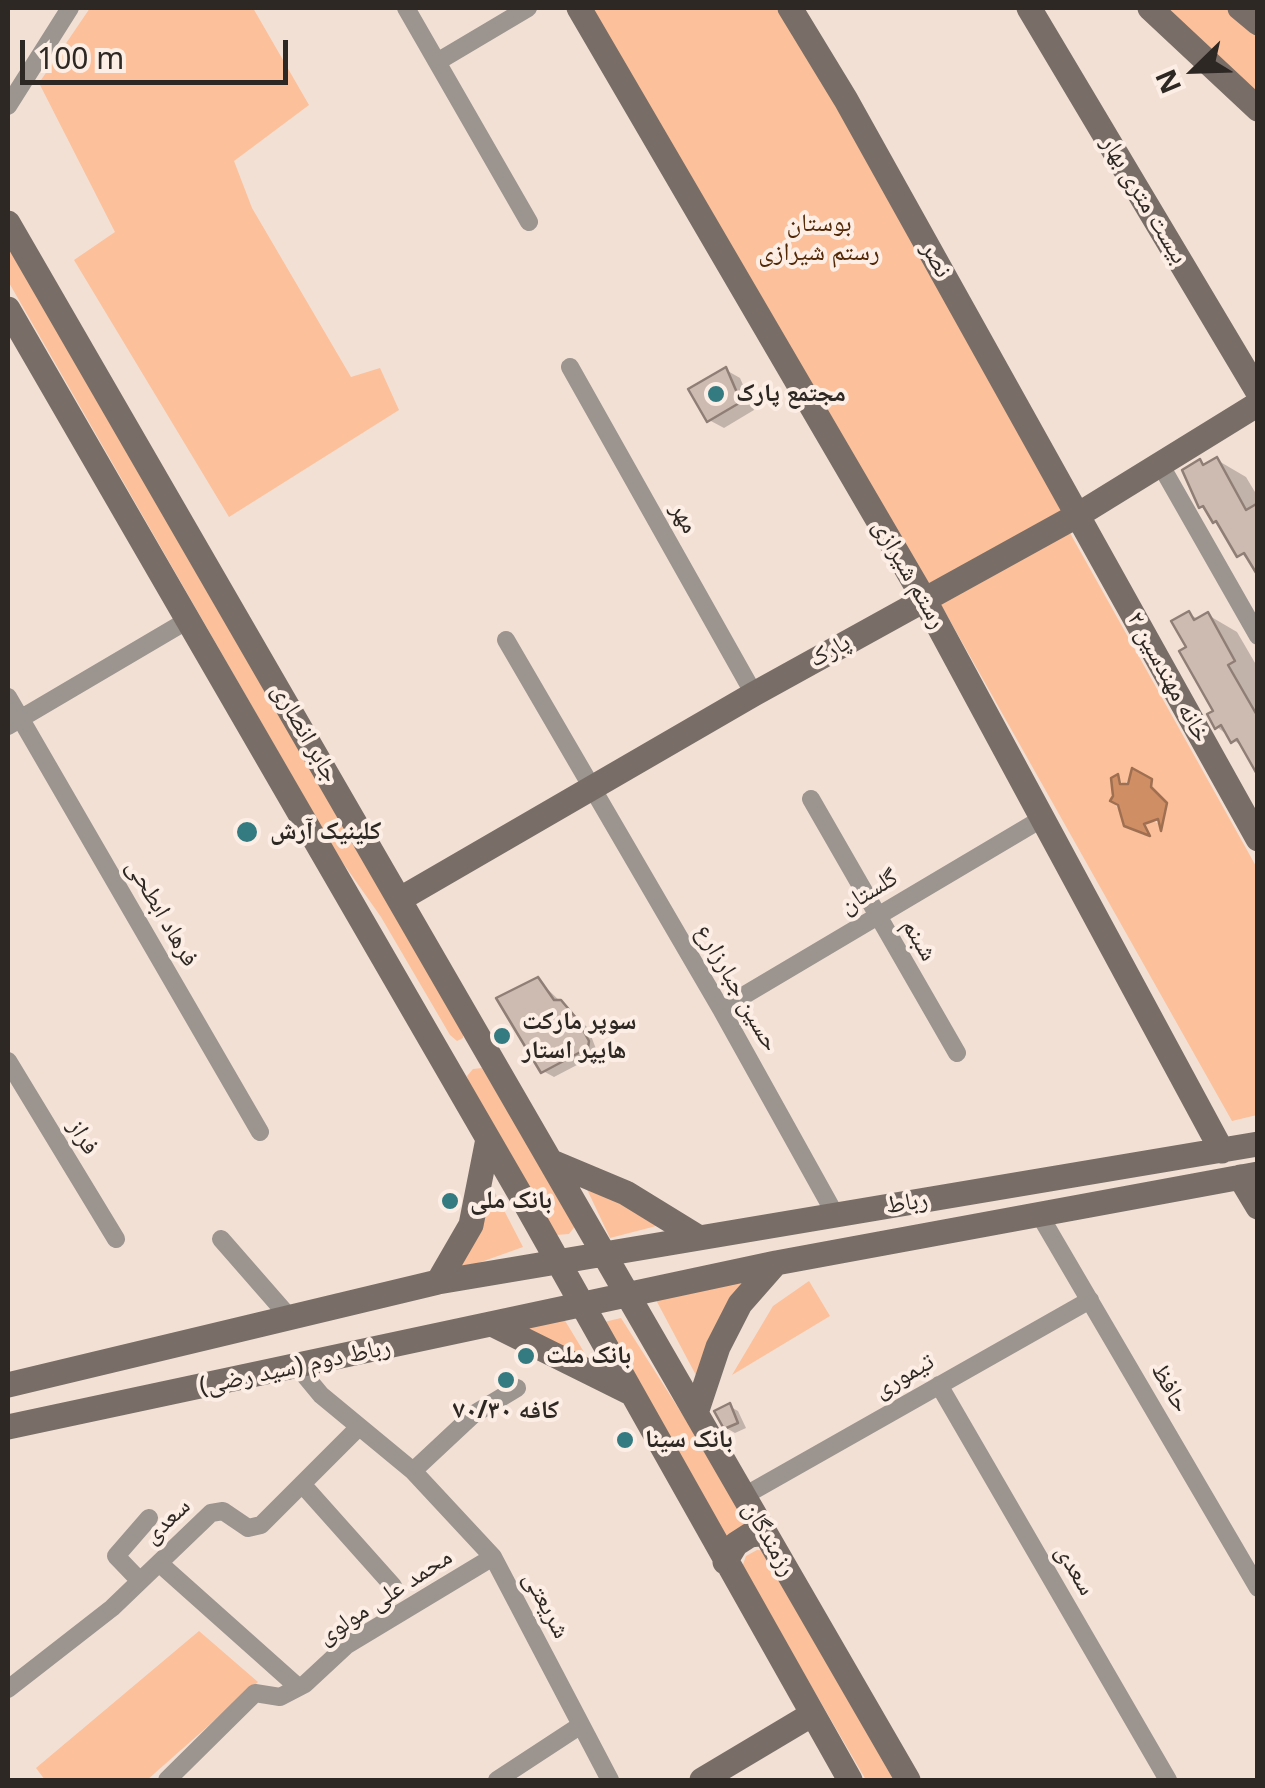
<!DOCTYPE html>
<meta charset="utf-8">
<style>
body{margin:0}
#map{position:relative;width:1265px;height:1788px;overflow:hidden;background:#f2e0d5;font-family:"Noto Sans",sans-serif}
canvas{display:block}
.frame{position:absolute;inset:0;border:10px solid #2e2824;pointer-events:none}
.north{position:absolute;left:1145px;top:20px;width:100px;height:100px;-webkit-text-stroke:8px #fdeee5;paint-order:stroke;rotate:247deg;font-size:28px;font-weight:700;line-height:40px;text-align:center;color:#2e2824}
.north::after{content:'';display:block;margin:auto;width:35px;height:45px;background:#2e2824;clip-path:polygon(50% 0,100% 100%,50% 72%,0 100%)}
.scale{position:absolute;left:20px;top:40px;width:268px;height:45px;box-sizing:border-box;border:5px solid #2e2824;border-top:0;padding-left:12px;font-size:30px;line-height:35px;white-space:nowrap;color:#2e2824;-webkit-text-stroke:8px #fdeee5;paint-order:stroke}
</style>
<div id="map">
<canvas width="1265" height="1788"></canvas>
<div class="frame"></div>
<div class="north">N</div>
<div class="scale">100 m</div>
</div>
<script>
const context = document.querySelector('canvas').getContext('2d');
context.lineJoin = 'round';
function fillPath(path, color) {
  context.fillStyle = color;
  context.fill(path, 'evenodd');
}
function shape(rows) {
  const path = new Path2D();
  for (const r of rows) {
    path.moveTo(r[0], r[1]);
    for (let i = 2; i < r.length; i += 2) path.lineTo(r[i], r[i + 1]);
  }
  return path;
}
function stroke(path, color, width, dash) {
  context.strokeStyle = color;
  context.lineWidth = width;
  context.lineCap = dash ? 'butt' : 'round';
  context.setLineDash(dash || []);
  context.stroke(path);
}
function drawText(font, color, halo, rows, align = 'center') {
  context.font = font + ' "Noto Sans","Noto Naskh Arabic",sans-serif';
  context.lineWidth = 8;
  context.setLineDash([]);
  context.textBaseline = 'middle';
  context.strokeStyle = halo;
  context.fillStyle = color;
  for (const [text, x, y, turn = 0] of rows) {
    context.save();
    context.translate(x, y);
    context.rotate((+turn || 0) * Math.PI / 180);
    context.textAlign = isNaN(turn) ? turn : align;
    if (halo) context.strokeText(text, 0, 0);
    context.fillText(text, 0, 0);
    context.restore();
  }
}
const green = shape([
 [90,8,253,8,309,105,234,161,252,208,351,377,380,368,399,410,229,517,74,260,115,232,39,83],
 [578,8,788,8,1078,515,924,599],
 [1164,8,1227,8,1257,35,1257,94],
 [8,238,463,1030,463,1038,457,1041,450,1035,381,917,338,856,8,281],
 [1070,533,1257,868,1257,1115,1232,1121,940,603],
 [1115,774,1124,785,1133,774,1146,779,1163,807,1162,824,1147,820,1144,835,1132,830,1111,798],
 [482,1068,576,1225,569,1234,556,1235,470,1087,467,1076,473,1069],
 [584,1183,664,1224,610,1238],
 [493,1189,523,1247,453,1272,479,1228],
 [749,1279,698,1379,656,1300],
 [809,1281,830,1316,732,1375,773,1306],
 [621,1318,754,1527,726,1544,600,1323],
 [564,1319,593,1367,516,1330],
 [757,1550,767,1551,900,1780,866,1780,742,1567,746,1556],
 [199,1631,258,1682,147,1780,45,1780,36,1768]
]);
const water = shape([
 [1132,768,1152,779,1151,787,1167,803,1161,831,1158,819,1144,824,1150,836,1124,826,1118,805,1110,801,1113,796,1111,778,1118,774,1120,784,1128,784,1132,768]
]);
const shadow = shape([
 [726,370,740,378,754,410,724,428,709,420],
 [1217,460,1246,477,1258,497,1258,572,1201,506,1200,462,1206,466],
 [1189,614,1200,620,1208,615,1237,632,1258,668,1258,771,1244,748,1217,727,1216,712,1190,648],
 [538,980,588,1028,598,1054,554,1077,543,1071],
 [729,1406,738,1411,746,1428,735,1433,726,1428]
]);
const building = shape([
 [726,367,741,402,707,422,688,389,726,367],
 [1217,457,1246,510,1258,503,1258,576,1244,553,1237,557,1216,521,1213,523,1203,506,1199,508,1182,470,1200,459,1203,465,1217,457],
 [1189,611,1194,620,1208,612,1235,661,1228,665,1258,717,1258,776,1237,739,1231,743,1221,725,1215,729,1207,714,1213,711,1179,651,1186,647,1171,621,1189,611],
 [538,977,554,1000,561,1000,577,1019,589,1041,588,1048,541,1073,496,998,538,977],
 [730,1403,738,1423,724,1429,714,1411,730,1403]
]);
const street = shape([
 [406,8,529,222],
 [437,62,528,8],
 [8,106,70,8],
 [570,367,754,694],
 [1160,464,1258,636],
 [506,640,721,1009,835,1214],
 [8,697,260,1132],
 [8,726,188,620],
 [811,799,957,1053],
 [721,1009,1043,818],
 [8,1061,116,1239],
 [1039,1214,1258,1588],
 [221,1239,290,1318],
 [297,1366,321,1395,413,1471,493,1557,610,1780],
 [939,1385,1168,1780],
 [413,1471,474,1414,517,1388],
 [302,1484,393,1586],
 [744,1496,1090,1300],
 [159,1563,298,1687],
 [140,1581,116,1556,149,1518],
 [8,1689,112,1608,211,1513,223,1511,248,1528,261,1525,359,1427],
 [167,1780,255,1693,280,1697,305,1684,347,1645,493,1557],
 [497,1780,581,1725]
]);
const secondary = shape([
 [579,8,924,599,1222,1151],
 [790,8,846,100,1258,839],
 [1029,8,1258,392],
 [1150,8,1258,109],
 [1240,8,1258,23],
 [8,223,908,1780],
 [8,309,520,1194,850,1780],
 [402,898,754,694,1078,515,1258,404],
 [552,1162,626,1193,696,1236],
 [1240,1177,1258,1207],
 [438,1282,471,1225,488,1139],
 [494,1325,631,1393],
 [8,1385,438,1282,1258,1144],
 [696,1413,718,1347,740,1304,776,1263],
 [8,1427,776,1263,1258,1174],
 [725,1562,736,1544,750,1535,765,1533],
 [702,1780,811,1715]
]);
const markers = [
 [716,394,10,"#337b81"],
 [247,832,12,"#337b81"],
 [502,1036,10,"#337b81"],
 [450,1201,10,"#337b81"],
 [526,1356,10,"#337b81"],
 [506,1380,10,"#337b81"],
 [625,1440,10,"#337b81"]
];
const streetNames = [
 ["بیست متری بهار",1144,200,59],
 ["نصر",936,260,61],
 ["مهر",684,518,61],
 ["رستم شیرازی",909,574,60],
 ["پارک",830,651,-29],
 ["خانه مهندسین ۲",1168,677,61],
 ["جابر انصاری",305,733,60],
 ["گلستان",869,892,-31],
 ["فرهاد ابطحی",162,913,60],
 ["شبنم",919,940,59],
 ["حسین جبارزارع",737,988,60],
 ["فراز",83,1137,59],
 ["رباط",907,1203,-9],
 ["رباط دوم (سید رضی)",295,1367,-12],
 ["تیموری",904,1376,-30],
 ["حافظ",1170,1388,60],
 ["سعدی",167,1521,-43],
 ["رزمندگان",769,1539,60],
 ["سعدی",1075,1570,60],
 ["محمد علی مولوی",385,1597,-33],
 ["شریعتی",546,1605,62]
];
const parkNames = [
 ["بوستان",819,224],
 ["رستم شیرازی",819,253]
];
const poiNames = [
 ["مجتمع پارک",736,394],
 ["کلینیک آرش",270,832],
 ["سوپر مارکت",522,1022],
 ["هایپر استار",522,1051],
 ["بانک ملی",470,1201],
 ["بانک ملت",546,1356],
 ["کافه ۷۰/۳۰",506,1411,"center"],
 ["بانک سینا",645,1440]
];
fillPath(green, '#fcc09b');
fillPath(water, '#d08e64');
stroke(water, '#9f6f51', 2.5);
fillPath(shadow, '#0003');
fillPath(building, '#cdbbb1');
stroke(building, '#8f7e75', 2.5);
stroke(street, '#9b948f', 18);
stroke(secondary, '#786e67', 25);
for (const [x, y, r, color] of markers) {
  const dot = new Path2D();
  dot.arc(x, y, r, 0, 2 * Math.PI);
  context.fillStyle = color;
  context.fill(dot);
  stroke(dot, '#fdeee5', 4);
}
drawText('25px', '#2e2824', '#fdeee5', streetNames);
drawText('25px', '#532806', '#fdeee5', parkNames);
drawText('bold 25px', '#2e2824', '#fdeee5', poiNames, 'left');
</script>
